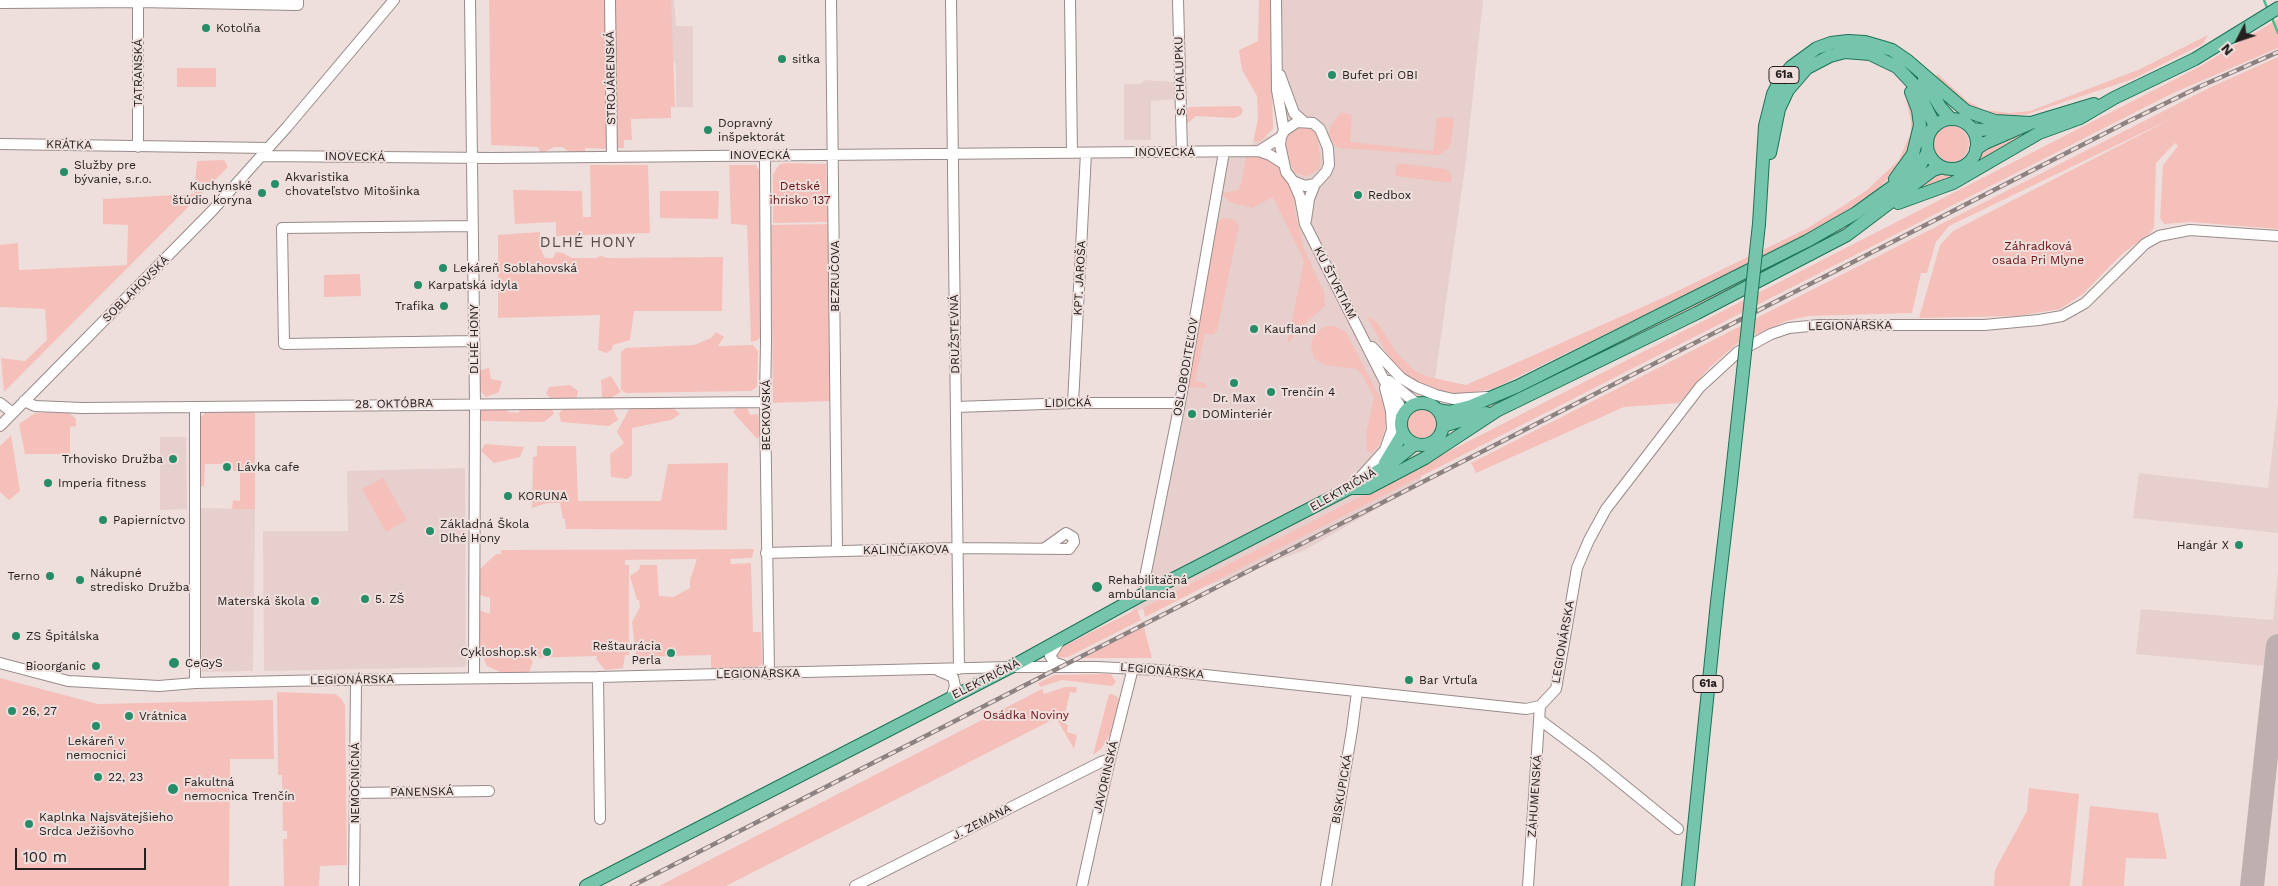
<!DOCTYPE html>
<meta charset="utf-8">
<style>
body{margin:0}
#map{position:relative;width:2278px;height:886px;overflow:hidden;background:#eedfdd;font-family:"Work Sans",sans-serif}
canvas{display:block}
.north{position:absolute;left:2213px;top:15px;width:50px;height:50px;-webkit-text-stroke:4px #eedfdd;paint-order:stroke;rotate:229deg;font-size:14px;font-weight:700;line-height:20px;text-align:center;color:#25201f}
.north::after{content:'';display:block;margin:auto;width:18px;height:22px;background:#25201f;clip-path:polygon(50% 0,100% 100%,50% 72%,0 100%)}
.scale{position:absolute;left:15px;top:848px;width:131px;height:22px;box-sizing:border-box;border:2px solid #25201f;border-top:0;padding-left:6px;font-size:15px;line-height:18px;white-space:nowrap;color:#25201f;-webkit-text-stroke:4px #eedfdd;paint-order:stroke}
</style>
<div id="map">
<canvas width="2278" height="886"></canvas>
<div class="north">N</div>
<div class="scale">100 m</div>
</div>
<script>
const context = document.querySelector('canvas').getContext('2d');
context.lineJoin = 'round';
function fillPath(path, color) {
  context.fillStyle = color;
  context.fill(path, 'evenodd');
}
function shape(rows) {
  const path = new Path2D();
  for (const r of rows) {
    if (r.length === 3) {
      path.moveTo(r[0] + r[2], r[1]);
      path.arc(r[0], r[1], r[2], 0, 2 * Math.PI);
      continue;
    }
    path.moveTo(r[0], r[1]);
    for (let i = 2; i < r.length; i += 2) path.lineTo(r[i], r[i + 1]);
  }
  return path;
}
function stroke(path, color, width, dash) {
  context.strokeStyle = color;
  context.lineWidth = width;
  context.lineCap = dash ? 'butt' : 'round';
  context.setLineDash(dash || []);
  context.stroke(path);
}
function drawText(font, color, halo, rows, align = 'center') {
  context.font = font + ' "Work Sans",sans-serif';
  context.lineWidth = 4;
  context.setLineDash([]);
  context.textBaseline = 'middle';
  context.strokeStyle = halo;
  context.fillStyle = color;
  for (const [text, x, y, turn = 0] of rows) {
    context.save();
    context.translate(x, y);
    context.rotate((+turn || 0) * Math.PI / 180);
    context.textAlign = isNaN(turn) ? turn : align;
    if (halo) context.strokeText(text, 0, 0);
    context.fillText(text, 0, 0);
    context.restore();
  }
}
const built = shape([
 [657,0,674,0,676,26,693,26,693,107,676,107,676,64,673,60,659,61],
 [1281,0,1483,0,1466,160,1420,484,1305,550,1132,613,1185,358,1220,159,1279,131],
 [1145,80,1174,82,1175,99,1151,101,1151,140,1124,140,1124,84,1141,84],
 [2278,403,2278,533,2133,518,2139,473,2268,488],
 [160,437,186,437,187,509,160,510],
 [465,468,466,667,264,671,263,531,348,531,347,471],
 [198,508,255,509,253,671,202,672],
 [2278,572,2278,667,2136,654,2141,609,2273,620]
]);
const green = shape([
 [489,0,607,0,608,149,585,148,585,152,569,152,563,147,554,147,541,154,538,147,491,145],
 [615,0,671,0,675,107,671,107,671,118,631,119,632,140,624,140,624,148,616,148],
 [1259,0,1270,0,1273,129,1261,141,1253,142,1258,119,1257,96,1242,70,1239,50,1258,41],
 [2278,19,2278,48,2171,94,1145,617,1143,608,2199,67],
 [2208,35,2203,44,2133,79,2028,114,1996,117,1975,111,1935,77,1938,74,1967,101,1985,110,2010,113,2030,111,2138,70],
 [2278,57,2278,229,2191,222,2164,224,2160,218,2163,165,2178,146,2175,143,2156,163,2154,228,2149,234,2122,254,2083,294,2060,309,2017,316,1919,318,1940,245,1953,231,2175,117,1949,226,1936,242,1927,273,1921,273,1912,313,1809,316,1786,321,1738,343,1709,368,1679,403,1624,407,1476,473,1471,463,2211,87],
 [177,68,216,68,216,87,177,87],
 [1909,96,1915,119,1911,145,1894,174,1872,194,1815,231,1493,389,1463,394,1440,392,1421,387,1400,371,1388,356,1367,316,1377,322,1397,353,1415,371,1429,377,1466,385,1665,297,1806,229,1843,206,1867,190,1899,160,1911,132,1911,122,1906,98],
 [1240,106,1243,110,1241,115,1234,118,1196,116,1187,124,1186,121,1186,109,1190,107],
 [1341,112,1352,115,1350,142,1433,151,1437,117,1454,118,1451,143,1448,149,1439,155,1339,148,1332,144,1328,137,1330,127],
 [1300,126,1312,130,1317,136,1321,162,1319,169,1307,176,1295,173,1291,166,1286,144,1289,133],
 [1951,144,18],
 [2035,131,1974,168,1910,193,1935,173,1954,174,1970,168,1976,162,1980,153,1989,145],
 [1260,155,1278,164,1289,184,1294,195,1296,216,1304,249,1324,292,1325,306,1301,327,1287,345,1304,261,1273,197,1252,208,1229,202,1222,193,1238,190,1241,184,1246,156],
 [224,160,228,167,4,392,1,358,25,361,47,340,45,309,0,307,0,245,18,243,19,270,127,265,128,225,103,224,103,199,194,194,197,161],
 [1928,160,1933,166,1858,221,1808,250,1509,400,1447,422,1446,415,1731,285],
 [785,163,826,164,828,222,773,223,773,174,779,165],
 [1397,163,1446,169,1452,176,1451,183,1395,176],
 [590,165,648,165,650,233,556,236,556,222,515,224,513,190,582,191,583,217,591,217],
 [729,165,756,165,761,174,761,337,758,340,751,342,747,225,731,224],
 [660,191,719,191,718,219,660,218],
 [1222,218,1235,220,1239,226,1217,331,1212,335,1205,333,1195,381,1206,384,1207,388,1188,387,1216,225],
 [829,224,830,401,773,403,771,225],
 [540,232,542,252,545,258,553,258,556,252,563,253,572,258,596,258,601,256,607,258,723,257,722,311,634,311,630,340,613,345,612,349,607,353,598,350,600,315,498,318,498,235],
 [360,274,361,296,324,297,324,275],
 [1325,326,1335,326,1346,332,1383,403,1386,417,1384,433,1379,445,1372,453,1367,452,1366,434,1374,397,1362,375,1356,369,1325,365,1314,358,1311,345,1314,335],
 [716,332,724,337,718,346,753,345,758,351,757,387,751,391,626,393,621,390,621,352,626,348,694,345,711,338],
 [489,368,491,379,502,381,499,392,486,397,480,390,477,371],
 [611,376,621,392,609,399,618,420,609,426,561,422,559,413,568,405,580,410,586,404,597,411,602,396,601,380],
 [570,385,578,391,576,400,550,398,546,393,549,387],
 [663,399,680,414,671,420,632,428,632,475,627,479,611,477,610,454,624,443,617,432,629,409,651,407],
 [744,399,750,415,758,414,761,434,757,439,733,412],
 [524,405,535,410,551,406,554,414,544,422,482,421,477,415,480,406,504,406,508,412,518,413],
 [1422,423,15],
 [68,412,76,419,76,426,70,427,70,454,25,454,19,424,35,413],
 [206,412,255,412,255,509,232,509,233,500,240,501,240,471,233,471,233,464,205,464,204,487,200,486,199,419],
 [11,435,20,491,9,500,0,492,0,446],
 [485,444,524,447,520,457,494,463,481,451],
 [537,446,576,446,578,501,661,501,668,464,728,463,727,530,566,529,565,519,563,519,560,503,547,503,532,508,533,457,537,456],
 [383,478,407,520,386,532,362,489],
 [754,549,752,558,730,559,731,564,751,563,753,632,761,632,762,664,758,667,711,669,711,655,636,657,632,622,640,607,639,600,637,600,630,576,639,570,640,565,657,565,659,596,673,597,690,588,690,580,697,559,625,560,625,565,629,565,629,655,625,655,623,668,605,670,596,659,597,656,529,658,533,661,529,673,509,676,487,666,470,627,479,610,490,614,490,598,469,592,468,580,496,554,501,554,501,550],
 [1137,609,1141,620,1068,657,1057,658,1055,654,1058,649],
 [1144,627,1152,658,1083,658],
 [1102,674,1111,674,1116,682,1112,686,1062,680,1040,687,1038,683,1054,675],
 [0,678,98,704,273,700,274,759,230,759,229,886,0,886],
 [1065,687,1077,687,1076,693,1070,692,1063,723,1068,725,1067,732,1077,735,1074,749,1056,718,726,886,659,886,1042,689,1044,694],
 [277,692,335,694,341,698,345,705,347,865,320,866,319,886,284,886,283,839,287,839,287,831,283,831,282,775,278,775],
 [1109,694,1115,695,1119,699,1110,735,1101,749,1093,755],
 [2029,788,2079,794,2070,886,1994,886,1995,870,2027,811],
 [2090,806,2158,813,2167,859,2126,858,2124,886,2082,886]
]);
const stream = shape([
 [2264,0,2268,10],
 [2272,18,2278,33]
]);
const taxiway = shape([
 [2252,886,2278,646]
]);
const minor = shape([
 [470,0,475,404,474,678],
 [610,0,612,157],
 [831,0,837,551],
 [951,0,959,669],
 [1070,0,1072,153],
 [1178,0,1182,152],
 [1276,0,1277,90,1284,131],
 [0,3,138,2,298,5,298,0],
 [1280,75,1294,113,1304,122],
 [1297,122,1313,123,1320,129,1328,148,1329,165,1326,172,1315,184,1305,186,1293,181,1286,172,1280,145,1281,137,1284,131,1297,122],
 [0,144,268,148],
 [138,147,138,0],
 [1259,151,1281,137],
 [765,155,766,342,765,402,769,674],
 [261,156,491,158,1259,151,1270,155,1284,164],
 [1293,181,1300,197,1305,224,1388,388,1399,404,1402,416],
 [1306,220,1309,199,1315,184],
 [473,226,282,228,284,344,474,341],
 [1372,347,1401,378,1416,387,1436,395,1453,399,1487,397],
 [1389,381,1416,403],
 [24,401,35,406,82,408,765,402],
 [0,403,13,413],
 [1073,403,1086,153],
 [195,407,195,683],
 [956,407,1073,403,1180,403],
 [0,426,212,211,287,127,394,0],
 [1357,481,1385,450,1392,430,1391,411,1385,388],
 [766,553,958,548,1069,549,1074,542,1073,537,1066,533,1045,548],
 [1144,582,1180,403,1224,152],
 [1059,642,1050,656,1055,663,1062,665],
 [0,663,68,681,159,686,195,683,331,680,598,677,1011,667,1097,667,1158,670,1526,709,1540,706,1556,689,1577,568,1589,540,1606,509,1700,387,1738,352,1771,334,1789,328,1819,325,1984,325,2039,320,2062,316,2085,303,2145,244,2159,236,2190,230,2278,236],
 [939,671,953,677,955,686,952,696],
 [598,677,600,819],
 [1540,720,1592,759,1678,829],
 [355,793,489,791],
 [354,886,356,681],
 [855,886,1101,762,1110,759],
 [1082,886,1110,759,1133,668],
 [1326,886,1352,730,1357,692],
 [1528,886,1540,706]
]);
const major = shape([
 [1924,80,1941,108,1951,119],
 [1952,144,25],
 [1972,129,1981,130,2006,127],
 [1976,149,1985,143,2031,123,2094,104],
 [1770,153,1779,109,1788,90,1807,68,1830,56,1845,52,1870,54,1897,67,1916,87,1935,126],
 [1895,179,1913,154,1920,125,1918,110,1911,92],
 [1898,203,1953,183,2039,133,2080,118,2114,98,2195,59,2278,8],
 [1759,224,1765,126,1773,94,1780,80,1791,67,1817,48,1831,43,1848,41,1865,42,1879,46,1892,50,1908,61,1966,111,1995,121,2031,123],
 [1422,424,21],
 [1438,410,1449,412,1471,406,1518,386,1807,241,1856,213,1910,174,1921,164,1928,151],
 [1443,426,1486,413],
 [1385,463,1403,433],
 [1350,488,1368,488,1389,477,1425,458,1498,410,1697,313,1847,235,1933,170,1942,167],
 [586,886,1011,667,1136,598,1350,488,1394,461,1415,444],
 [1688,886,1717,602,1731,482]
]);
const rail = shape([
 [632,886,2127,122,2201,86,2278,52]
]);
const majorBridge = shape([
 [1731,482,1759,224]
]);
const markers = [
 [206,28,5,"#278d68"],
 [782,59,5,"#278d68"],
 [1332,75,5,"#278d68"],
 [708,130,5,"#278d68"],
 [64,172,5,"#278d68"],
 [275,184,5,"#278d68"],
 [262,193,5,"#278d68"],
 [1358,195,5,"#278d68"],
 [443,268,5,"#278d68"],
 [418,285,5,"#278d68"],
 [444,306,5,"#278d68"],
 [1254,329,5,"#278d68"],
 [1234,383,5,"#278d68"],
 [1271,392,5,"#278d68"],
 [1192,414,5,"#278d68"],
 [173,459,5,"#278d68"],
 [227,467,5,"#278d68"],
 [48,483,5,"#278d68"],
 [508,496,5,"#278d68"],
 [103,520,5,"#278d68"],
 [430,531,5,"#278d68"],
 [2239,545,5,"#278d68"],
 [50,576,5,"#278d68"],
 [80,580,5,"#278d68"],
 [1097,587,6,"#278d68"],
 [365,599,5,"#278d68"],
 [315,601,5,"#278d68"],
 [16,636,5,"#278d68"],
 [547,652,5,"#278d68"],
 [671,653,5,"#278d68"],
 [174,663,6,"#278d68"],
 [96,666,5,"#278d68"],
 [1409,680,5,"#278d68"],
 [12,711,5,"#278d68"],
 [129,716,5,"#278d68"],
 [96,726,5,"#278d68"],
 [98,777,5,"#278d68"],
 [173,789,6,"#278d68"],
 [29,824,5,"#278d68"]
];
const shields = [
 [1784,75,30],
 [1708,684,30]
];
const shieldNames = [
 ["61a",1784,75],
 ["61a",1708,684]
];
const poiNames = [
 ["Kotolňa",216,28],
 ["sitka",792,59],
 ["Bufet pri OBI",1342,75],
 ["Dopravný",718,123],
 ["inšpektorát",718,137],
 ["Služby pre",74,165],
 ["bývanie, s.r.o.",74,179],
 ["Akvaristika",285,177],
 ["chovateľstvo Mitošinka",285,191],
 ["Kuchynské",252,186,"right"],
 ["štúdio koryna",252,200,"right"],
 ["Redbox",1368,195],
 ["Lekáreň Soblahovská",453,268],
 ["Karpatská idyla",428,285],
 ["Trafika",434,306,"right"],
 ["Kaufland",1264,329],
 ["Trenčín 4",1281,392],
 ["Dr. Max",1234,398,"center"],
 ["DOMinteriér",1202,414],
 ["Trhovisko Družba",163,459,"right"],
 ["Lávka cafe",237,467],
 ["Imperia fitness",58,483],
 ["KORUNA",518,496],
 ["Papierníctvo",113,520],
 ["Základná Škola",440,524],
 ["Dlhé Hony",440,538],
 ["Hangár X",2229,545,"right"],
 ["Nákupné",90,573],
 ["stredisko Družba",90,587],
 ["Terno",40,576,"right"],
 ["Rehabilitačná",1108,580],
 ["ambulancia",1108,594],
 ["5. ZŠ",375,599],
 ["Materská škola",305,601,"right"],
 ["ZS Špitálska",26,636],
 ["Reštaurácia",661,646,"right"],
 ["Perla",661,660,"right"],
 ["Cykloshop.sk",537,652,"right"],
 ["CeGyS",185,663],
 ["Bioorganic",86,666,"right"],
 ["Bar Vrtuľa",1419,680],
 ["26, 27",22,711],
 ["Vrátnica",139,716],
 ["Lekáreň v",96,741,"center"],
 ["nemocnici",96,755,"center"],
 ["22, 23",108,777],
 ["Fakultná",184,782],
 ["nemocnica Trenčín",184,796],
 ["Kaplnka Najsvätejšieho",39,817],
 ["Srdca Ježišovho",39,831]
];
const streetNames = [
 ["TATRANSKÁ",138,73,-90],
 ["S. CHALUPKU",1180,76,-92],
 ["STROJÁRENSKÁ",611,78,-91],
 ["KRÁTKA",69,145,1],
 ["INOVECKÁ",1165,152],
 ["INOVECKÁ",760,155],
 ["INOVECKÁ",355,157,1],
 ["BEZRUČOVA",835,276,-90],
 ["KPT. JAROŠA",1080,278,-87],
 ["KU ŠTVRTIAM",1335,283,63],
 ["SOBLAHOVSKÁ",136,289,-45],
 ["LEGIONÁRSKA",1850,326,-1],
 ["DRUŽSTEVNÁ",955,334,-91],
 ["DLHÉ HONY",474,339,-90],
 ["OSLOBODITEĽOV",1186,367,-80],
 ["LIDICKÁ",1068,403,-1],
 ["28. OKTÓBRA",394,404,-1],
 ["BECKOVSKÁ",766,415,-90],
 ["ELEKTRIČNÁ",1343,490,-30],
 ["KALINČIAKOVA",906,550,-1],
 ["LEGIONÁRSKA",1563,642,-80],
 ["LEGIONÁRSKA",1162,671,5],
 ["LEGIONÁRSKA",758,674,-1],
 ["ELEKTRIČNÁ",986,679,-27],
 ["LEGIONÁRSKA",352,680,-1],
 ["JAVORINSKÁ",1106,777,-77],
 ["NEMOCNIČNÁ",355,783,-90],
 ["BISKUPICKÁ",1342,789,-80],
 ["PANENSKÁ",422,792,-1],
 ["ZÁHUMENSKÁ",1535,796,-86],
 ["J. ZEMANA",982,822,-27]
];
const parkNames = [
 ["Detské",800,186],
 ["ihrisko 137",800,200],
 ["Záhradková",2038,246],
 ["osada Pri Mlyne",2038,260],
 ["Osádka Noviny",1026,715]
];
const quarterNames = [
 ["DLHÉ HONY",588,243]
];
fillPath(built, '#e6cfcc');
fillPath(green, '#f6c0ba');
stroke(stream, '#4fbb91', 2.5);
stroke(taxiway, '#bdb0af', 24);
stroke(minor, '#988b89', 12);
stroke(major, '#1c7356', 14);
stroke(minor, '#fff', 10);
stroke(major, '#74c5ab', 12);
stroke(rail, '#8c8281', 4.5);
stroke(rail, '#eedfdd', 2.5, [8]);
stroke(majorBridge, '#1c7356', 14, []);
stroke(majorBridge, '#74c5ab', 12);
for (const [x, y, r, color] of markers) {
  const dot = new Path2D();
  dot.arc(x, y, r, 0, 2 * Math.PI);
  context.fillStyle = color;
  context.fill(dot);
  stroke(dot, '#eedfdd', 2);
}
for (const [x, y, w] of shields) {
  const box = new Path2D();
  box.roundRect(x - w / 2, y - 8.5, w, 17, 4);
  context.fillStyle = '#eedfdd';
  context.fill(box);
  stroke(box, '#25201f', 1);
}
drawText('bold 11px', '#25201f', null, shieldNames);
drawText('12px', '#25201f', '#eedfdd', poiNames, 'left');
drawText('12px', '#25201f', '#eedfdd', streetNames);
drawText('12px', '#661012', '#eedfdd', parkNames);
context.letterSpacing = '1px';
drawText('15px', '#554a48', '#eedfdd', quarterNames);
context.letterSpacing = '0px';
</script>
